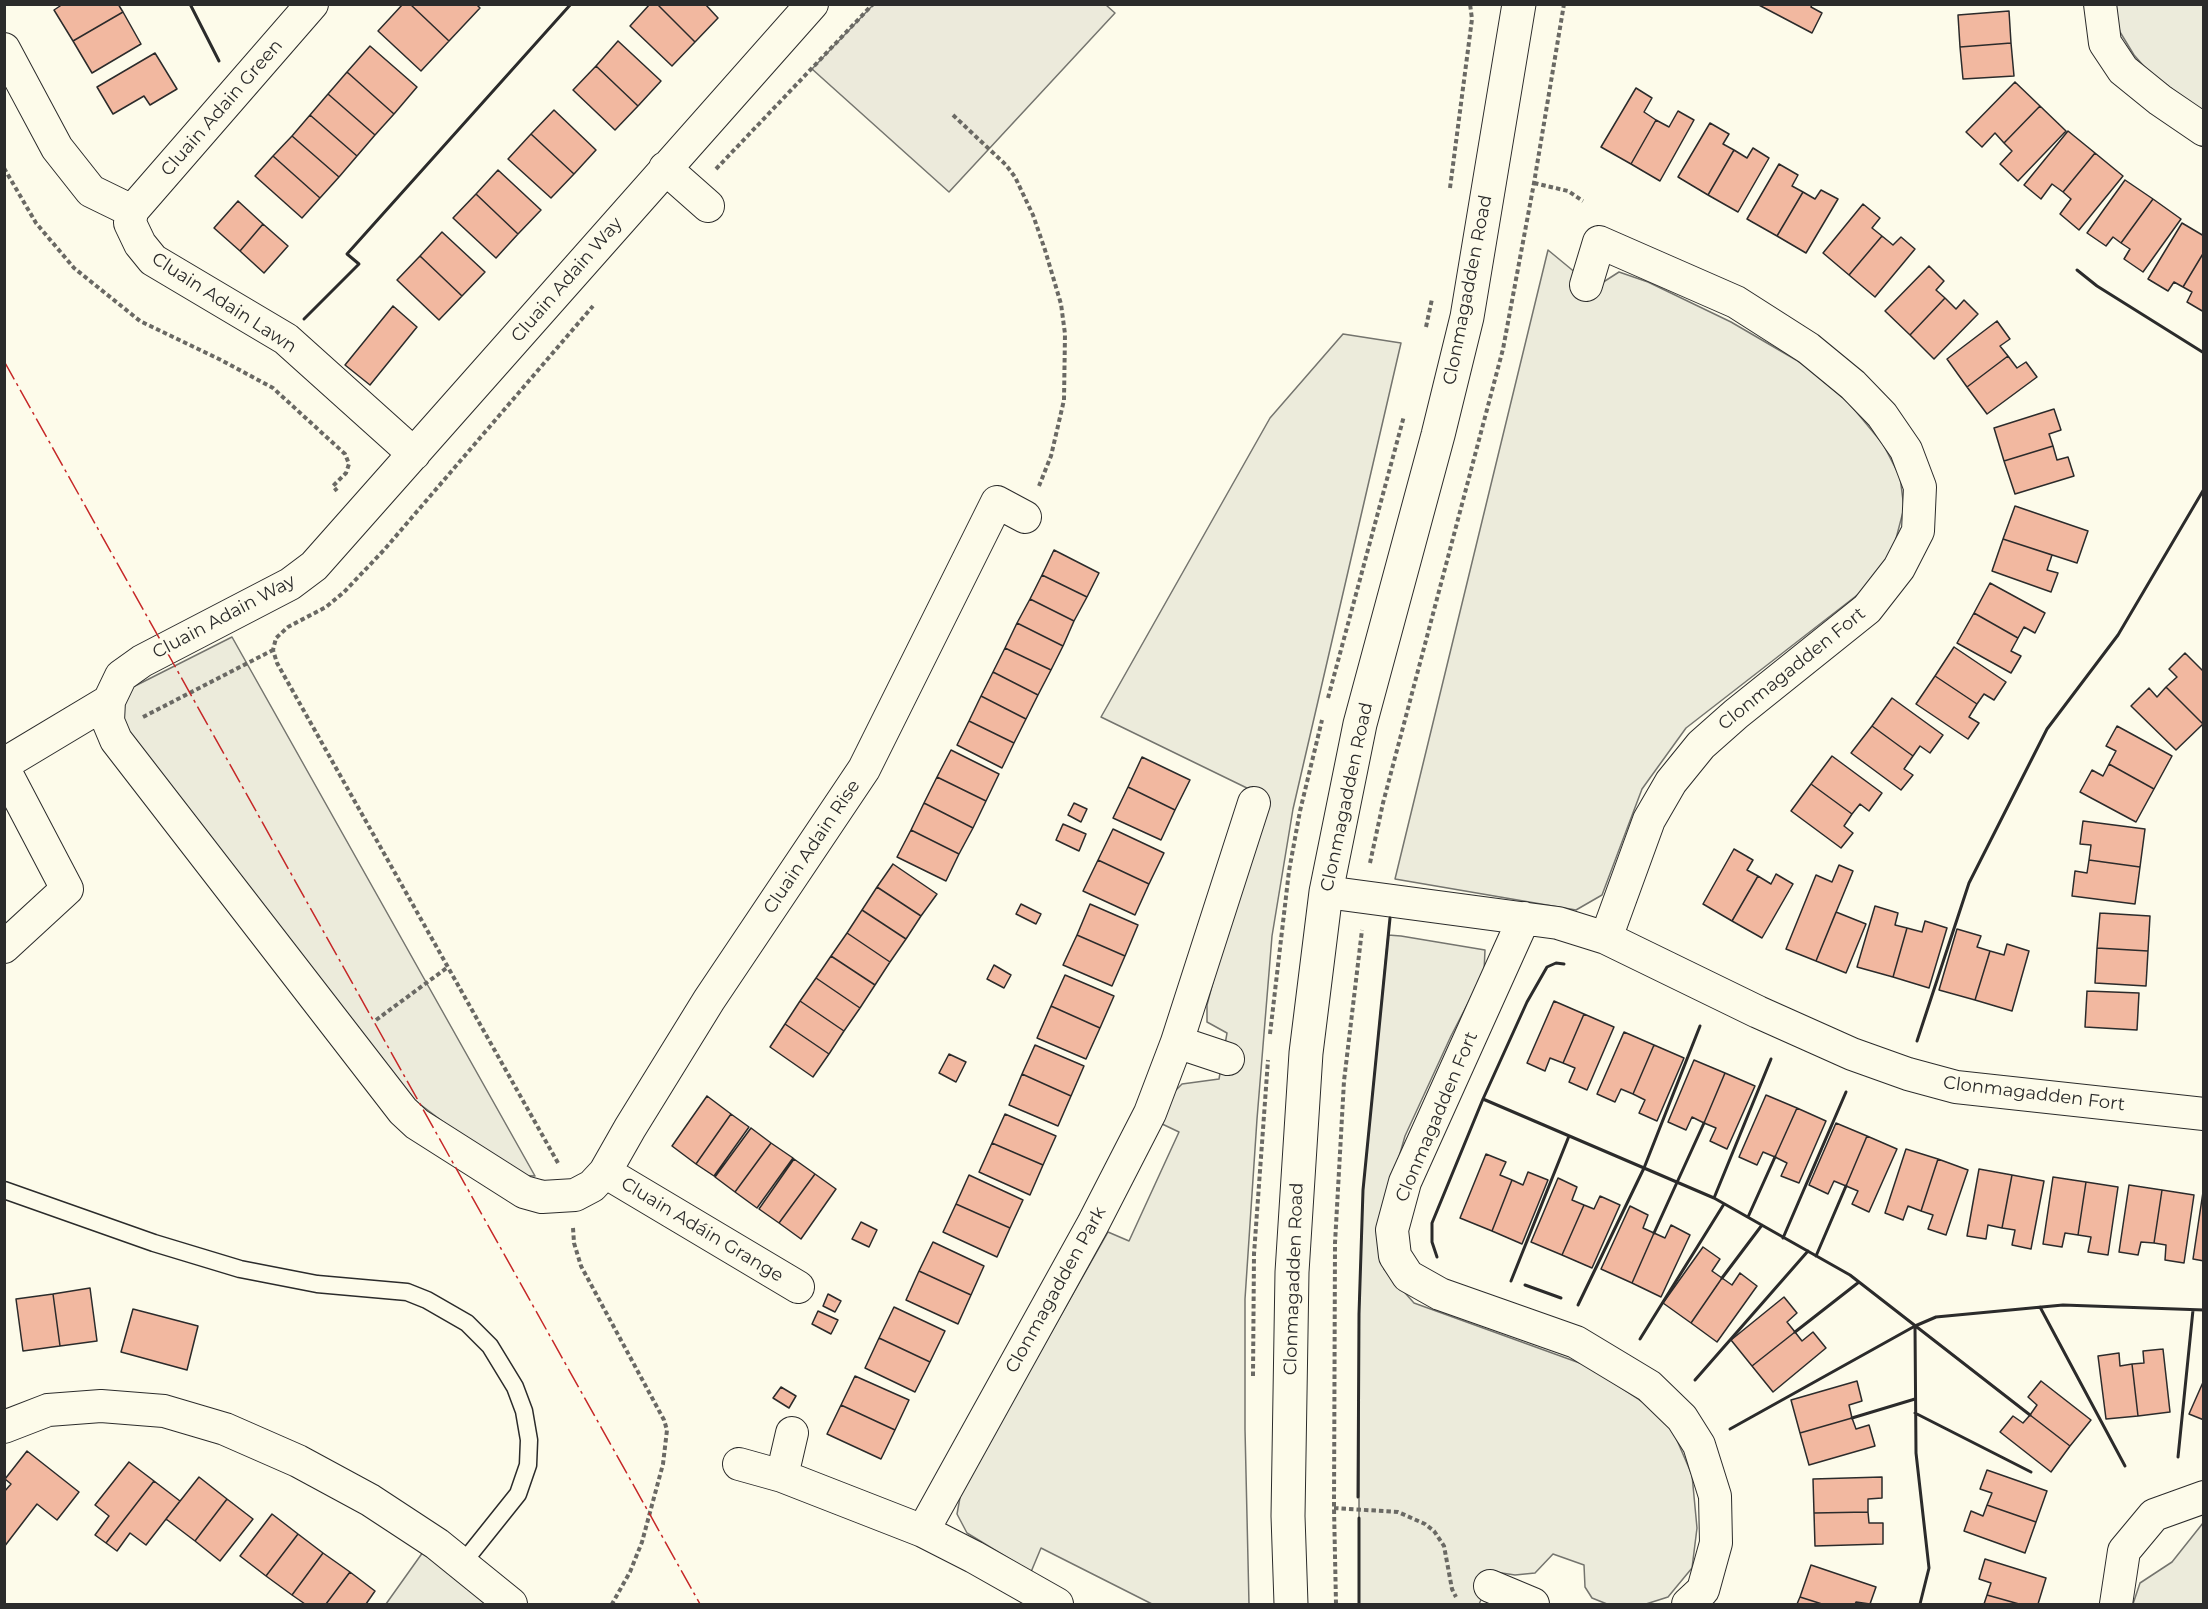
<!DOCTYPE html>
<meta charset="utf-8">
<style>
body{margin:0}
#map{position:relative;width:2208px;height:1609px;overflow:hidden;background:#fdfbea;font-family:Montserrat,sans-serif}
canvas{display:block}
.frame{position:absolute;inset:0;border:6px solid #2b2b2b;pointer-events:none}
</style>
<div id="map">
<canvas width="2208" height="1609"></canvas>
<div class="frame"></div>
</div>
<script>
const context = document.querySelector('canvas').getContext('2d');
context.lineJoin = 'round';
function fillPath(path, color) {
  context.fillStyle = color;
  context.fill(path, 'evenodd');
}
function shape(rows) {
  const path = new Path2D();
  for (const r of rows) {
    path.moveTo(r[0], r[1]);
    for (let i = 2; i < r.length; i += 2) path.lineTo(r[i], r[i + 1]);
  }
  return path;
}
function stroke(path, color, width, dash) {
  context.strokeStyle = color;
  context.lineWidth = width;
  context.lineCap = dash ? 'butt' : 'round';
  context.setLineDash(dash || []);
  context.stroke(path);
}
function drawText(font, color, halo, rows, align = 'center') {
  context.font = font + ' Montserrat,sans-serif';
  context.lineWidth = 4.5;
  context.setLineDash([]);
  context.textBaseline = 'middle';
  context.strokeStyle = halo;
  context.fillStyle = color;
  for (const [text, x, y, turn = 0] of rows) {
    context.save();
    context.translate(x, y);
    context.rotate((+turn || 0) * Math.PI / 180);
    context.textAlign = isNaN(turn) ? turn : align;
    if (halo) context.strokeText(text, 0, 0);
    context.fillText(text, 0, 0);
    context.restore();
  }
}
const green = shape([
 [2115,5,2203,5,2203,112,2148,71,2134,55,2120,32,2114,10,2115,5],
 [1548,250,1594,288,1619,272,1648,282,1731,322,1803,364,1849,403,1883,444,1900,477,1904,508,1892,554,1865,589,1686,728,1642,789,1602,895,1576,910,1395,879,1548,250],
 [1343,334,1401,343,1293,809,1272,936,1257,1119,1245,1299,1245,1429,1249,1604,1152,1604,1041,1548,1031,1572,967,1533,957,1514,961,1492,1108,1232,1129,1241,1179,1132,1160,1123,1169,1097,1182,1084,1219,1079,1227,1033,1207,1022,1207,1005,1235,897,1251,790,1101,717,1270,418,1343,334],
 [232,637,535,1176,513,1175,396,1086,122,728,116,713,127,690,232,637],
 [1388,935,1401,936,1485,950,1484,972,1451,1036,1405,1136,1381,1220,1384,1269,1414,1303,1588,1366,1646,1404,1673,1431,1692,1475,1697,1528,1692,1568,1668,1597,1646,1604,1607,1604,1592,1598,1585,1587,1584,1565,1553,1554,1535,1573,1515,1575,1495,1572,1479,1604,1359,1604,1359,1314,1363,1190,1388,935],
 [2203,1523,2203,1604,2133,1604,2140,1583,2172,1562,2203,1523],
 [423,1552,456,1576,487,1604,386,1604,423,1552]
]);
const parking = shape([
 [1106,5,1115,13,949,192,812,69,873,5,1106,5]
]);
const building = shape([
 [63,4,118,4,123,12,73,41,54,10,63,4],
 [403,4,410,4,449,41,421,71,378,31,403,4],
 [410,4,476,4,480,8,449,41,410,4],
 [650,4,657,4,695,42,672,66,630,26,650,4],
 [657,4,705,4,718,18,695,42,657,4],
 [1757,4,1812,4,1811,7,1822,13,1812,33,1757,4],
 [2009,11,2011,43,1960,47,1958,15,2009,11],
 [123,12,141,44,92,73,73,41,123,12],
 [618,41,661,81,638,106,596,66,618,41],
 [2011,43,2014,76,1963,79,1960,47,2011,43],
 [370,46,417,87,394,114,347,72,370,46],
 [155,53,177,89,150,105,144,96,113,114,97,87,155,53],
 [596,66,638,106,615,130,573,90,596,66],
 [347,72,394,114,375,135,328,94,347,72],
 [2015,82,2040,106,2004,143,1995,133,1982,147,1966,132,2015,82],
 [1636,88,1652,98,1644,112,1656,120,1631,164,1601,147,1636,88],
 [328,94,375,135,357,156,310,115,328,94],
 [2040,106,2066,131,2018,181,2000,164,2012,151,2004,143,2040,106],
 [554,110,596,150,574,174,531,134,554,110],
 [1678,111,1694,120,1660,181,1631,164,1656,120,1669,127,1678,111],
 [310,115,357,156,339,177,292,136,310,115],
 [1710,123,1729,134,1723,144,1734,150,1708,195,1678,177,1710,123],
 [2068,131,2095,153,2063,192,2052,184,2041,199,2024,185,2068,131],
 [531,134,574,174,551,198,508,159,531,134],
 [292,136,339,177,320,198,273,156,292,136],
 [1753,148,1769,158,1738,212,1708,195,1734,150,1747,158,1753,148],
 [2095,153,2123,176,2079,230,2060,214,2071,199,2063,192,2095,153],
 [273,156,320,198,302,218,255,176,273,156],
 [1779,164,1798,175,1792,186,1803,192,1777,236,1747,219,1779,164],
 [498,170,541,210,518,234,476,194,498,170],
 [2125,180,2153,199,2121,243,2113,237,2106,246,2087,233,2125,180],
 [1821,190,1838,199,1806,253,1777,236,1803,192,1815,199,1821,190],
 [476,194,518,234,496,258,453,218,476,194],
 [2153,199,2181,219,2143,272,2124,259,2130,249,2121,243,2153,199],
 [238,201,263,224,240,251,214,228,238,201],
 [1863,204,1880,218,1872,228,1882,236,1849,275,1823,253,1863,204],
 [2182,223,2204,236,2204,252,2183,287,2174,282,2168,291,2148,279,2182,223],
 [263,224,288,246,264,273,240,251,263,224],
 [442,232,485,272,462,296,420,256,442,232],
 [1882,236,1893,245,1901,237,1915,249,1875,297,1849,275,1882,236],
 [2204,252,2204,312,2187,302,2192,292,2183,287,2204,252],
 [420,256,462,296,439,320,397,280,420,256],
 [1929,266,1944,281,1936,290,1945,298,1910,335,1885,311,1929,266],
 [1945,298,1956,309,1964,300,1978,314,1934,359,1910,335,1945,298],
 [393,306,417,327,370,385,345,365,393,306],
 [1997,321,2010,339,2000,346,2008,356,1967,387,1947,359,1997,321],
 [2008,356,2017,368,2026,362,2037,377,1987,414,1967,387,2008,356],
 [2054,409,2061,430,2049,434,2053,446,2004,461,1994,428,2054,409],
 [2053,446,2057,460,2068,457,2074,476,2015,494,2004,461,2053,446],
 [2015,506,2088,531,2077,563,2003,539,2015,506],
 [2003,539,2052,555,2047,570,2058,573,2051,592,1992,571,2003,539],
 [1054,550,1099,573,1087,597,1042,575,1054,550],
 [1042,575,1087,597,1074,621,1030,599,1042,575],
 [1990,583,2045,613,2035,633,2024,627,2018,638,1974,613,1990,583],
 [1030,599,1074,621,1063,646,1017,623,1030,599],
 [1974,613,2018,638,2011,651,2021,656,2011,673,1957,643,1974,613],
 [1017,623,1063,646,1051,670,1005,648,1017,623],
 [1954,647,2006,682,1994,700,1984,694,1977,704,1935,676,1954,647],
 [1005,648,1051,670,1038,695,993,672,1005,648],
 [2185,653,2204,672,2203,724,2166,687,2177,677,2169,669,2185,653],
 [993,672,1038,695,1026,719,981,696,993,672],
 [1935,676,1977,704,1969,717,1979,723,1968,739,1916,704,1935,676],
 [2166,687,2203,724,2176,750,2131,706,2149,688,2157,697,2166,687],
 [981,696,1026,719,1014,743,969,721,981,696],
 [1892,698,1943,735,1930,753,1920,746,1913,756,1872,726,1892,698],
 [969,721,1014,743,1002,768,957,745,969,721],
 [1872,726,1913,756,1904,769,1913,775,1901,790,1851,753,1872,726],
 [2117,726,2172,756,2154,789,2109,764,2116,751,2106,746,2117,726],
 [951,750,999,774,986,801,937,777,951,750],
 [1832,756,1882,793,1869,811,1860,804,1852,814,1811,784,1832,756],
 [1142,757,1190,780,1175,810,1128,787,1142,757],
 [2109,764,2154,789,2136,822,2080,792,2092,770,2103,776,2109,764],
 [937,777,986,801,973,828,924,803,937,777],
 [1811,784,1852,814,1844,826,1853,833,1841,848,1791,811,1811,784],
 [1128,787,1175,810,1161,840,1113,818,1128,787],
 [924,803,973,828,959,854,911,830,924,803],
 [1074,803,1087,809,1081,822,1068,815,1074,803],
 [2083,821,2145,829,2140,867,2089,860,2091,845,2080,844,2083,821],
 [1063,824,1086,834,1079,851,1056,840,1063,824],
 [1113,829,1164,853,1149,884,1098,860,1113,829],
 [911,830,959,854,946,881,897,857,911,830],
 [1734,849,1753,860,1747,870,1758,876,1732,921,1703,904,1734,849],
 [1098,860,1149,884,1135,915,1083,891,1098,860],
 [2089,860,2140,867,2135,904,2072,896,2075,871,2087,873,2089,860],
 [893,864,937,894,921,916,877,887,893,864],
 [1839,865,1853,871,1816,961,1786,949,1816,875,1832,882,1839,865],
 [1776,874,1793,884,1762,938,1732,921,1758,876,1771,884,1776,874],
 [877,887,921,916,906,939,862,910,877,887],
 [1021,904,1041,914,1036,924,1016,914,1021,904],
 [1090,904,1138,925,1125,956,1077,935,1090,904],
 [1875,906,1898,913,1895,925,1907,928,1893,977,1857,967,1875,906],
 [862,910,906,939,890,962,847,933,862,910],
 [1836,912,1866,924,1846,973,1816,961,1836,912],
 [2100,913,2150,916,2148,951,2097,948,2100,913],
 [1925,921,1947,928,1929,988,1893,977,1907,928,1922,932,1925,921],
 [1957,929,1981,936,1977,947,1990,951,1975,1000,1939,990,1957,929],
 [847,933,890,962,875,985,831,956,847,933],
 [1077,935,1125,956,1112,986,1063,965,1077,935],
 [2007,944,2029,951,2012,1011,1975,1000,1990,951,2004,955,2007,944],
 [2097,948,2148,951,2146,986,2095,983,2097,948],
 [831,956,875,985,860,1008,816,978,831,956],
 [994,965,1011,975,1004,988,987,979,994,965],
 [1065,975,1114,996,1100,1028,1051,1006,1065,975],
 [816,978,860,1008,844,1031,800,1001,816,978],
 [2087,991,2139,993,2137,1030,2085,1027,2087,991],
 [800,1001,844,1031,829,1054,785,1024,800,1001],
 [1554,1001,1584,1014,1563,1063,1550,1058,1545,1071,1527,1063,1554,1001],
 [1051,1006,1100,1028,1086,1059,1037,1038,1051,1006],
 [1584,1014,1614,1027,1587,1090,1569,1082,1575,1068,1563,1063,1584,1014],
 [785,1024,829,1054,813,1077,770,1047,785,1024],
 [1624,1032,1654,1045,1633,1094,1621,1089,1615,1102,1597,1094,1624,1032],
 [1035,1045,1084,1066,1071,1096,1022,1074,1035,1045],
 [1654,1045,1684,1058,1657,1121,1639,1113,1645,1100,1633,1094,1654,1045],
 [949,1054,966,1062,956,1082,939,1073,949,1054],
 [1694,1060,1725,1073,1704,1123,1692,1117,1686,1130,1668,1122,1694,1060],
 [1725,1073,1755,1086,1727,1149,1710,1141,1716,1128,1704,1123,1725,1073],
 [1022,1074,1071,1096,1058,1126,1009,1105,1022,1074],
 [1766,1095,1797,1108,1775,1157,1763,1152,1757,1165,1739,1157,1766,1095],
 [707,1096,731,1114,696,1164,672,1146,707,1096],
 [1797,1108,1826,1121,1799,1183,1781,1176,1787,1163,1775,1157,1797,1108],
 [731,1114,749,1127,714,1176,696,1164,731,1114],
 [1005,1114,1056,1136,1043,1165,992,1143,1005,1114],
 [1836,1123,1867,1136,1846,1186,1834,1181,1828,1194,1809,1185,1836,1123],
 [751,1128,771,1143,735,1192,715,1177,751,1128],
 [1867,1136,1897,1149,1869,1212,1852,1204,1858,1191,1846,1186,1867,1136],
 [771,1143,793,1158,757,1208,735,1192,771,1143],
 [992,1143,1043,1165,1030,1195,979,1172,992,1143],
 [1906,1149,1938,1159,1921,1211,1908,1206,1903,1220,1885,1213,1906,1149],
 [1486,1154,1506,1162,1500,1175,1512,1180,1492,1231,1460,1218,1486,1154],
 [794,1159,815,1174,779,1223,759,1209,794,1159],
 [1938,1159,1968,1170,1946,1235,1928,1229,1933,1215,1921,1211,1938,1159],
 [1979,1169,2012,1175,2002,1228,1988,1225,1986,1239,1967,1236,1979,1169],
 [1528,1172,1548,1180,1522,1244,1492,1231,1512,1180,1523,1185,1528,1172],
 [815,1174,836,1189,801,1239,779,1223,815,1174],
 [969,1175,1023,1200,1010,1228,956,1204,969,1175],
 [2012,1175,2044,1181,2031,1249,2012,1245,2015,1230,2002,1228,2012,1175],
 [2053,1177,2086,1182,2078,1235,2065,1233,2062,1247,2043,1244,2053,1177],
 [1558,1178,1577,1187,1572,1200,1584,1205,1562,1255,1531,1242,1558,1178],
 [2086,1182,2118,1187,2108,1255,2088,1252,2091,1237,2078,1235,2086,1182],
 [2129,1185,2162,1190,2154,1243,2141,1242,2138,1255,2119,1252,2129,1185],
 [2162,1190,2194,1195,2184,1263,2165,1260,2166,1245,2154,1243,2162,1190],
 [2203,1192,2204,1192,2204,1261,2193,1259,2203,1192],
 [1600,1196,1620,1205,1592,1268,1562,1255,1584,1205,1594,1209,1600,1196],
 [956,1204,1010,1228,997,1257,943,1232,956,1204],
 [1630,1206,1648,1215,1643,1228,1654,1233,1632,1283,1601,1269,1630,1206],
 [861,1222,877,1230,869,1247,852,1239,861,1222],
 [1671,1225,1690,1235,1661,1297,1632,1283,1654,1233,1665,1238,1671,1225],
 [933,1242,984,1266,971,1295,919,1271,933,1242],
 [1703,1247,1720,1259,1712,1271,1722,1278,1691,1323,1663,1303,1703,1247],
 [919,1271,971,1295,958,1324,906,1300,919,1271],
 [1740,1273,1757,1286,1717,1342,1691,1323,1722,1278,1732,1285,1740,1273],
 [90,1288,97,1341,60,1346,53,1294,90,1288],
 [53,1294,60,1346,23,1351,16,1299,53,1294],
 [828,1294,841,1301,835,1312,823,1306,828,1294],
 [1784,1297,1797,1313,1787,1322,1795,1332,1752,1366,1731,1340,1784,1297],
 [894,1307,945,1331,930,1362,879,1338,894,1307],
 [133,1309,198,1326,187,1370,121,1352,133,1309],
 [818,1311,838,1320,831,1334,812,1324,818,1311],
 [1795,1332,1802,1341,1813,1332,1826,1348,1773,1392,1752,1366,1795,1332],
 [879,1338,930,1362,915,1392,865,1368,879,1338],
 [2163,1349,2170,1412,2138,1416,2132,1364,2144,1363,2143,1351,2163,1349],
 [2119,1353,2120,1366,2132,1364,2138,1416,2106,1419,2098,1356,2119,1353],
 [855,1376,909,1400,895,1430,841,1405,855,1376],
 [2204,1380,2204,1420,2189,1414,2204,1380],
 [1857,1381,1862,1401,1849,1405,1852,1418,1800,1433,1791,1400,1857,1381],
 [2041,1381,2091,1420,2070,1446,2030,1415,2037,1405,2028,1397,2041,1381],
 [781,1387,796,1396,789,1408,773,1398,781,1387],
 [841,1405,895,1430,881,1459,827,1434,841,1405],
 [2030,1415,2070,1446,2051,1472,2000,1432,2013,1416,2023,1423,2030,1415],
 [1852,1418,1856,1429,1869,1425,1875,1446,1809,1465,1800,1433,1852,1418],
 [27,1451,79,1492,57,1520,37,1504,4,1547,4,1492,11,1484,5,1479,27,1451],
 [129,1462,154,1481,106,1543,95,1535,109,1516,95,1505,129,1462],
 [1987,1470,2047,1491,2036,1522,1987,1505,1992,1493,1980,1489,1987,1470],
 [199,1477,227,1499,195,1541,166,1519,199,1477],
 [1882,1477,1882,1498,1868,1499,1868,1512,1814,1513,1813,1479,1882,1477],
 [154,1481,180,1501,146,1545,130,1533,117,1551,106,1543,154,1481],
 [227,1499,253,1519,220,1561,195,1541,227,1499],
 [1987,1505,2036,1522,2025,1553,1964,1531,1971,1511,1983,1516,1987,1505],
 [1868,1512,1869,1523,1883,1523,1883,1544,1815,1546,1814,1513,1868,1512],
 [272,1514,298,1534,266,1576,240,1556,272,1514],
 [298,1534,323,1553,292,1595,266,1576,298,1534],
 [323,1553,350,1572,326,1604,305,1604,292,1595,323,1553],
 [1985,1559,2046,1578,2038,1604,2019,1604,1987,1595,1991,1583,1979,1579,1985,1559],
 [1811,1565,1876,1587,1870,1604,1856,1602,1855,1604,1822,1604,1800,1597,1811,1565],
 [350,1572,375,1591,366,1604,326,1604,350,1572],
 [1987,1595,2019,1604,1984,1604,1987,1595],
 [1800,1597,1822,1604,1797,1604,1800,1597]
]);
const path = shape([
 [953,115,1006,165,1015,177,1033,215,1045,250,1061,304,1065,334,1064,400,1051,456,1039,486],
 [4,168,36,223,74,268,140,321,221,360,273,388,345,454,349,464,346,473,333,486,337,491],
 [716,169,873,4],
 [1534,183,1568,191,1583,201],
 [1450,188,1472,19,1470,4],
 [1426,327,1432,299],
 [1328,698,1404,416],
 [143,717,273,650],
 [1370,863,1383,803,1503,349,1534,183,1564,4],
 [376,1020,448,967],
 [1270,1034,1289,871,1300,811,1322,720],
 [558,1163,277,663,273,650,276,638,288,627,326,607,344,592,384,550,593,306],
 [573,1228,574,1243,581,1266,664,1420,667,1430,663,1464,642,1542,630,1572,612,1604],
 [1253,1376,1254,1254,1268,1060],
 [1334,1508,1398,1512,1425,1524,1434,1531,1444,1546,1452,1589,1456,1597],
 [1336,1604,1334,1508,1335,1243,1344,1081,1362,930]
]);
const service = shape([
 [4,1190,154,1243,240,1269,317,1284,407,1292,427,1300,467,1323,490,1346,515,1387,524,1411,529,1440,528,1465,518,1494,462,1564]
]);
const minor = shape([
 [812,4,314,566,290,584,142,661,121,676,109,701,108,721,116,740,403,1111,417,1124,524,1192,542,1197,575,1195,592,1186,605,1172,630,1128,709,1000,864,769,997,502,1025,517],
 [2100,4,2105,43,2123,70,2160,100,2204,130],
 [4,49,57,148,91,191,132,211,130,223,140,244,153,260,286,339,414,454],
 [665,168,708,206],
 [132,211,312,4],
 [1586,285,1599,242,1736,302,1808,348,1853,385,1882,415,1906,450,1920,487,1918,531,1899,568,1867,609,1736,714,1701,745,1671,782,1649,820,1606,938],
 [4,764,109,701],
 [4,769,67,889,4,947],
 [1326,892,1558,923,1606,938,1758,1012,1852,1054,1908,1074,1956,1087,2204,1114],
 [1524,918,1405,1182,1392,1230,1395,1256,1408,1276,1440,1294,1576,1342,1649,1386,1682,1418,1699,1445,1715,1496,1716,1543,1703,1590,1688,1604],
 [1177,1042,1228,1059],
 [605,1172,798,1287],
 [4,1427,48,1410,101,1406,164,1411,225,1429,298,1461,370,1500,437,1544,511,1604],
 [739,1464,782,1476,923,1531,974,1557,1057,1604],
 [782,1476,792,1433],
 [923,1531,1093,1224,1150,1113,1177,1042,1254,803],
 [1490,1586,1533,1604],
 [2116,1604,2124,1551,2154,1515,2204,1497]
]);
const tertiary = shape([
 [1291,1604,1288,1516,1292,1272,1306,1053,1326,892,1360,724,1438,435,1467,317,1519,4]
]);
const wall = shape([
 [190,4,219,61],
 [2077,270,2097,286,2204,353],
 [304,319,359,264,347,254,571,4],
 [1917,1041,1969,883,2047,729,2118,635,2204,489],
 [1483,1099,1714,1198,1850,1275,2030,1415],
 [1714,1198,1771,1059],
 [1748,1217,1775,1157],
 [1654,1233,1704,1123],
 [1783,1238,1846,1092],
 [1816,1256,1846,1186],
 [1437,1257,1432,1242,1432,1223,1483,1099,1527,1002,1547,967,1556,963,1564,964],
 [1722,1278,1762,1225],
 [1511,1281,1569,1136],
 [1525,1285,1561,1298],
 [1578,1305,1644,1168,1700,1026],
 [2040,1307,2125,1466],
 [1915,1326,1916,1453,1929,1568,1920,1604],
 [1795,1332,1859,1282],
 [1640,1339,1724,1204],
 [1695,1380,1808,1251],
 [1915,1413,2031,1472],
 [1852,1418,1915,1399],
 [1730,1429,1915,1326,1936,1317,2063,1305,2204,1310],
 [2178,1457,2193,1310],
 [1358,1497,1359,1314,1363,1190,1390,918],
 [1359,1604,1359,1518]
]);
const power = shape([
 [4,361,700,1604]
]);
const streetNames = [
 ["Cluain Adain Green",222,108,-49],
 ["Cluain Adain Way",567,280,-49],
 ["Clonmagadden Road",1468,290,-79],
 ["Cluain Adain Lawn",224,303,33],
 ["Cluain Adain Way",224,617,-28],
 ["Clonmagadden Fort",1792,669,-39],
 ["Clonmagadden Road",1347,797,-78],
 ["Cluain Adain Rise",812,847,-56],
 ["Clonmagadden Fort",2034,1094,7],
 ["Clonmagadden Fort",1437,1117,-67],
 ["Cluain Adáin Grange",702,1230,31],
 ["Clonmagadden Road",1294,1279,-88],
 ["Clonmagadden Park",1056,1290,-61]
];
fillPath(green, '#ecebdb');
stroke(green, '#74746e', 1.5);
fillPath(parking, '#eceadb');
stroke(parking, '#74746e', 1.5);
fillPath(building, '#f2b8a0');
stroke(building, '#2b2b2b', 1.5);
stroke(service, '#2b2b2b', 19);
stroke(minor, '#2b2b2b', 34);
stroke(tertiary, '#2b2b2b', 35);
stroke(path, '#6a6964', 4, [4.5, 3]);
stroke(service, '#fdfbea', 16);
stroke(minor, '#fdfbea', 32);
stroke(tertiary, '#fdfbea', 33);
stroke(wall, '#2b2b2b', 3);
stroke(power, '#c62828', 1.5, [21, 4.5, 3, 4.5]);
drawText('18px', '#2b2b2b', '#fdfbea', streetNames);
</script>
